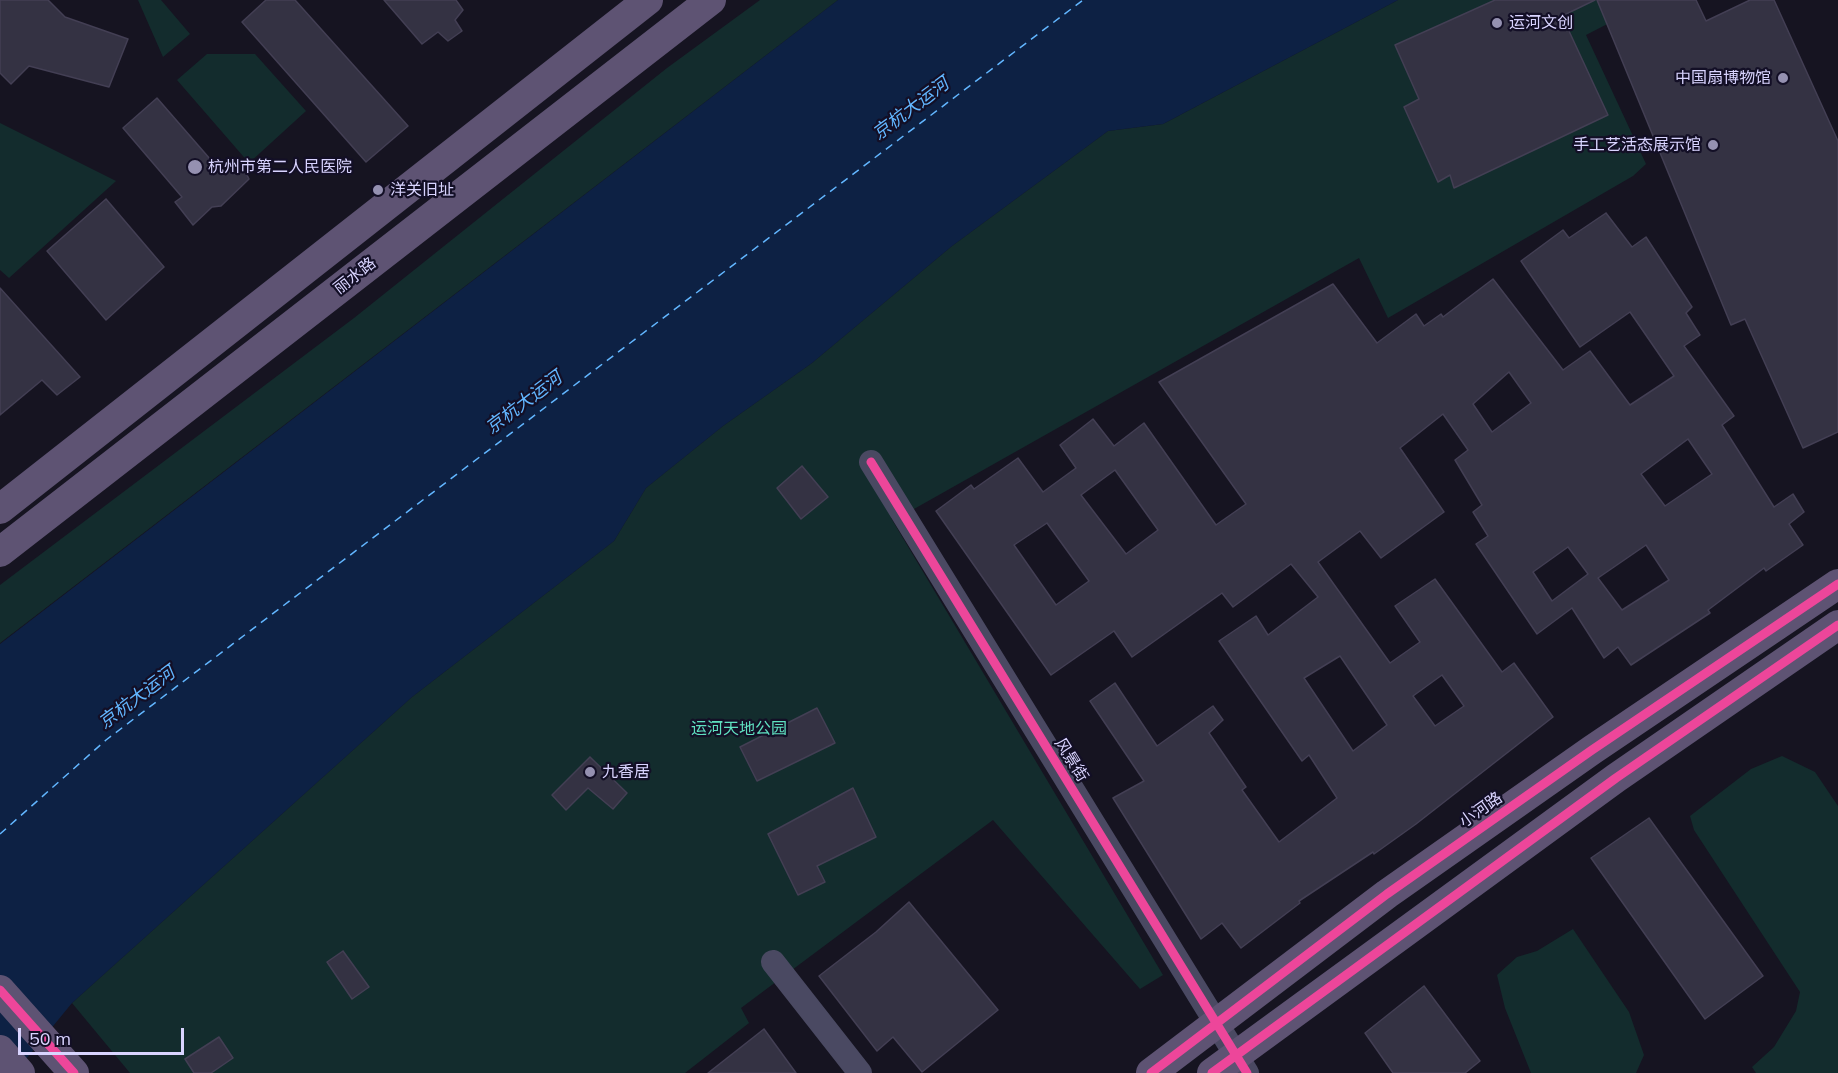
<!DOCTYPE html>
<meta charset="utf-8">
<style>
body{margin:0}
#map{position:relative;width:1838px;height:1073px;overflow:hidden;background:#161421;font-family:Mulish,sans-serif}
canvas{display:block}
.scale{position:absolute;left:18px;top:1028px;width:166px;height:27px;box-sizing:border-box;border:3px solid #d9d4ff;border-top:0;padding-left:8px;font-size:18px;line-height:21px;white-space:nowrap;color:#d9d4ff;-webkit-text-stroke:4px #130f26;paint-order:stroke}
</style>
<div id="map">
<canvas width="1838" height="1073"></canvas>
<div class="scale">50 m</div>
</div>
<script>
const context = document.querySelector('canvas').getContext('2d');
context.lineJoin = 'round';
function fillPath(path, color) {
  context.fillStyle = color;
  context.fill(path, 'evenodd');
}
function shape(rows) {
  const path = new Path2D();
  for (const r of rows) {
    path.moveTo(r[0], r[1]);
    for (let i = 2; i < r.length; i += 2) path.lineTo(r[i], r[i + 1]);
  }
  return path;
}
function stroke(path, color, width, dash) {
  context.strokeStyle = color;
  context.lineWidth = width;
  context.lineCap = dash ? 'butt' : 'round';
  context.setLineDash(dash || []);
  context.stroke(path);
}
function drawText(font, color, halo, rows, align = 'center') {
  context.font = font + ' Mulish,"Noto Sans SC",sans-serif';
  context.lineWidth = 4.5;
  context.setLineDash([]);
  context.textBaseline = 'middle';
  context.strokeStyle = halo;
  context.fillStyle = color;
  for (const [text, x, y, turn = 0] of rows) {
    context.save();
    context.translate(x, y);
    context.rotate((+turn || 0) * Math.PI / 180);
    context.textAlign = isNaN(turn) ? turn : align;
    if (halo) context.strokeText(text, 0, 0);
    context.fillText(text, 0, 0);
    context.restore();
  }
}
const green = shape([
 [138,0,161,0,190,34,163,57],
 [760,0,838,0,0,643,0,585,354,318,667,68],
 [1398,0,1654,0,1586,35,1646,164,1633,176,1388,318,1359,258,914,509,891,518,1163,975,1140,989,993,820,741,1008,749,1023,685,1073,130,1073,72,1003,412,697,614,541,646,488,723,426,812,363,952,246,1108,131,1163,124],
 [207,54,255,54,306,111,249,163,177,80],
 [0,123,116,181,9,278,0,270],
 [1782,756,1815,772,1838,806,1838,1073,1756,1073,1752,1067,1774,1047,1796,1011,1800,992,1694,830,1690,816,1751,769],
 [1573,929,1629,1012,1644,1055,1636,1073,1531,1073,1505,1008,1497,975,1517,957,1537,951]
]);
const water = shape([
 [838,0,1398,0,1163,124,1108,131,952,246,812,363,723,426,646,488,614,541,412,697,72,1003,17,1070,12,1073,0,1073,0,644]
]);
const ferry = shape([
 [0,834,106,740,1083,0]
]);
const building = shape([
 [0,0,48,0,65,17,128,39,109,87,29,66,11,84,0,73,0,0],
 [266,0,295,0,408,126,366,162,242,22,266,0],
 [384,0,456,0,463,10,455,20,462,31,448,41,438,32,422,44,384,0],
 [1495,0,1595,0,1562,16,1608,115,1454,188,1450,175,1438,182,1404,107,1419,99,1395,45,1495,0],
 [1597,0,1696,0,1706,21,1750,0,1774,0,1838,141,1838,432,1803,448,1745,319,1731,325,1597,0],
 [157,98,217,167,230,166,244,169,249,179,221,206,212,207,193,225,175,202,182,197,123,128,157,98],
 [106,199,164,267,106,320,47,251,106,199],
 [1606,213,1632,247,1646,237,1692,307,1686,313,1700,335,1684,346,1734,416,1722,425,1774,507,1793,494,1804,512,1789,524,1803,545,1766,571,1764,568,1708,610,1710,613,1631,665,1618,647,1604,658,1572,608,1537,634,1476,544,1488,536,1473,512,1482,505,1455,460,1468,450,1443,414,1400,448,1444,512,1381,558,1360,531,1318,562,1390,663,1420,642,1395,606,1435,579,1502,672,1514,663,1553,717,1416,824,1374,854,1373,852,1299,901,1300,903,1241,948,1222,923,1201,939,1113,798,1144,781,1090,701,1115,683,1157,746,1213,706,1223,720,1209,733,1246,787,1242,790,1279,842,1337,798,1309,755,1302,761,1219,641,1256,616,1268,635,1318,597,1291,564,1233,607,1222,593,1132,657,1114,631,1051,675,936,511,971,485,974,489,1018,458,1043,492,1076,468,1060,445,1093,419,1114,446,1144,423,1216,525,1246,504,1159,382,1333,284,1377,343,1416,314,1424,326,1441,314,1443,317,1493,279,1563,370,1590,351,1630,405,1674,376,1630,312,1580,347,1521,261,1563,230,1569,238,1606,213],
 [1509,372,1531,403,1492,432,1473,404,1509,372],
 [1688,439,1712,474,1665,506,1641,474,1688,439],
 [1115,470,1158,530,1126,554,1081,495,1115,470],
 [1047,523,1089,581,1056,605,1014,545,1047,523],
 [1646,545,1669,580,1622,610,1598,578,1646,545],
 [1568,547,1588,574,1552,601,1533,572,1568,547],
 [1340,656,1387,725,1353,751,1304,678,1340,656],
 [1442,675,1464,706,1435,726,1413,696,1442,675],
 [0,288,80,377,57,395,42,380,0,415,0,288],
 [802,466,828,497,801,519,777,488,802,466],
 [817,708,835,743,757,781,740,747,817,708],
 [590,757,627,793,613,809,588,788,566,810,552,795,590,757],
 [853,788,876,837,817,866,825,882,798,895,768,834,853,788],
 [1649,818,1763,976,1705,1019,1591,858,1649,818],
 [909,902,998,1010,922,1072,893,1037,877,1051,819,976,876,932,909,902],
 [343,951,369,987,352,999,327,962,343,951],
 [1424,986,1480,1061,1465,1073,1393,1073,1365,1033,1424,986],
 [764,1029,796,1073,708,1073,764,1029],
 [219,1037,233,1058,211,1073,194,1073,185,1059,219,1037]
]);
const minor = shape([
 [871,462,1247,1073],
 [773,962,860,1073]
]);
const major = shape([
 [0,509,648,0],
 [0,552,711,0],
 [0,990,74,1073],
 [0,1050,20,1073],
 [1151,1073,1387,894,1592,750,1838,584],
 [1212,1073,1616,778,1838,625]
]);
const cycleway = shape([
 [871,462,1247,1073],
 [0,990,74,1073],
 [1151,1073,1387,894,1592,750,1838,584],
 [1212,1073,1616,778,1838,625]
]);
const markers = [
 [1497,23,6,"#9591b1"],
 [1783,78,6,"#9591b1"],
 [1713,145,6,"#9591b1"],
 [195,167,8,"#9591b1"],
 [378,190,6,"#9591b1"],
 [590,772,6,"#9591b1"]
];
const poiNames = [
 ["运河文创",1509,23],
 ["中国扇博物馆",1771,78,"right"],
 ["手工艺活态展示馆",1701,145,"right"],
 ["杭州市第二人民医院",208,167],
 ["洋关旧址",390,190],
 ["九香居",602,772]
];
const streetNames = [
 ["丽水路",355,276,-38],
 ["风景街",1071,760,58],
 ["小河路",1481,810,-35]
];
const parkNames = [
 ["运河天地公园",739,729]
];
const waterNames = [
 ["京杭大运河",911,109,-37],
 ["京杭大运河",524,403,-37],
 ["京杭大运河",137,698,-37]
];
fillPath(green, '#132c2d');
fillPath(water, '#0d2144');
stroke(ferry, '#62b6ff', 1.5, [8, 6]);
fillPath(building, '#343243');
stroke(building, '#433f54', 1.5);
stroke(minor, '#4a4962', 24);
stroke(major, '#5e5373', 30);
stroke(cycleway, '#ed469a', 9);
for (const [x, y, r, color] of markers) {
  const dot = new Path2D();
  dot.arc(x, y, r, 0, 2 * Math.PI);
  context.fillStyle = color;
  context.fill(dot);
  stroke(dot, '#130f26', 2);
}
drawText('16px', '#d9d4ff', '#130f26', poiNames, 'left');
drawText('16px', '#d9d4ff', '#130f26', streetNames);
drawText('16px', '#5fe0c0', '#130f26', parkNames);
drawText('italic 18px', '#62b6ff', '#130f26', waterNames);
</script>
